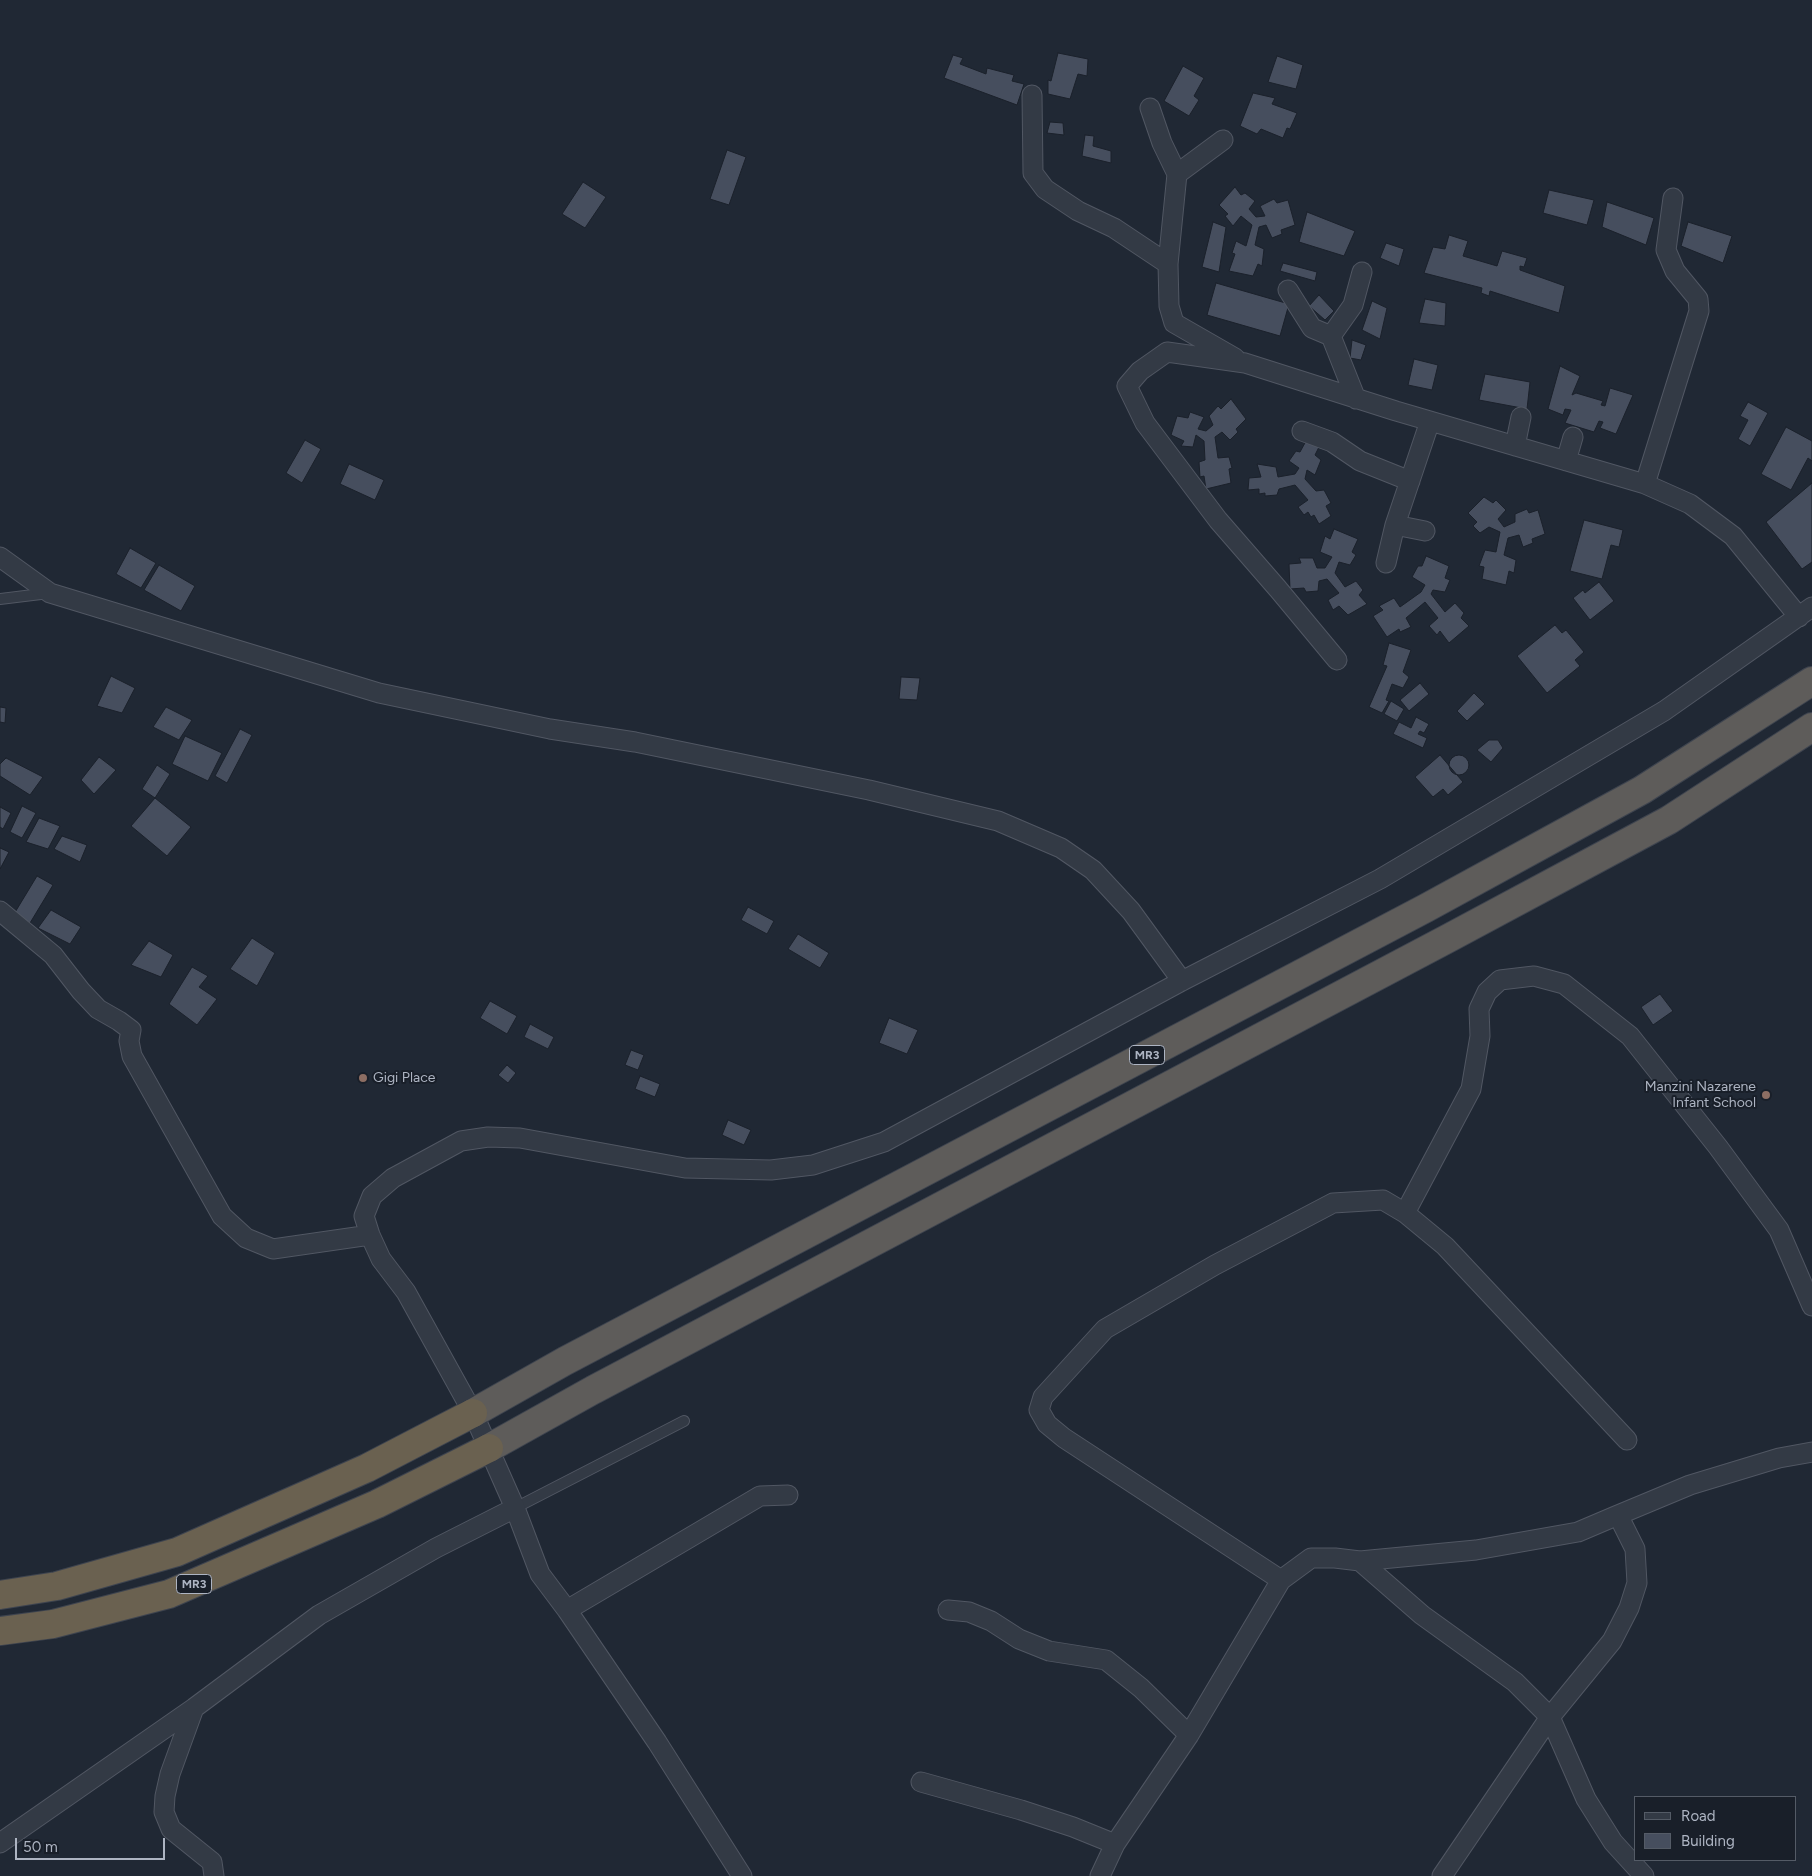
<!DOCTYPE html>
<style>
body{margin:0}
#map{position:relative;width:1812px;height:1876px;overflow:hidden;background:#202834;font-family:Figtree,sans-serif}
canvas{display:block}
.legend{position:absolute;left:1634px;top:1796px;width:162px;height:65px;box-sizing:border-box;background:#191f29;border:1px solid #545b66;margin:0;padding:6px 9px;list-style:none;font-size:15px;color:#adb4c2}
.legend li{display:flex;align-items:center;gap:10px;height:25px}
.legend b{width:25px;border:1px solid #545b66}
.scale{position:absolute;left:15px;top:1838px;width:150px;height:22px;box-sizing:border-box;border:2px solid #adb4c2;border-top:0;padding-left:6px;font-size:15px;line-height:18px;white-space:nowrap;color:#adb4c2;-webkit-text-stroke:4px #191f29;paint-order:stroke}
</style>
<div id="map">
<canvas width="1812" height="1876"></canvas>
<ul class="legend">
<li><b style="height:6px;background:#333a45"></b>Road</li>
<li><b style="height:14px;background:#464e5e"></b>Building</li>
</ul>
<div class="scale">50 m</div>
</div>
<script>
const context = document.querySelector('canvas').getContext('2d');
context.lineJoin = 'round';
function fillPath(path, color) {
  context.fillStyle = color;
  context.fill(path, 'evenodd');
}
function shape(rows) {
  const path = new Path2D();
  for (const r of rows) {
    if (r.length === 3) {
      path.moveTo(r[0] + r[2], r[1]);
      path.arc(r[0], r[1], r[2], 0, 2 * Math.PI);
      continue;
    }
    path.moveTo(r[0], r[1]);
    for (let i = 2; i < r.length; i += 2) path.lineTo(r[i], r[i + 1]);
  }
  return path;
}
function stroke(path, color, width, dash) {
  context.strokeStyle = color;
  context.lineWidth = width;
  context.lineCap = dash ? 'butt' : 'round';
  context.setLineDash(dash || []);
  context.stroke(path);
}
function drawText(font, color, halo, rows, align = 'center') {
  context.font = font + ' Figtree,sans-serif';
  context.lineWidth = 4;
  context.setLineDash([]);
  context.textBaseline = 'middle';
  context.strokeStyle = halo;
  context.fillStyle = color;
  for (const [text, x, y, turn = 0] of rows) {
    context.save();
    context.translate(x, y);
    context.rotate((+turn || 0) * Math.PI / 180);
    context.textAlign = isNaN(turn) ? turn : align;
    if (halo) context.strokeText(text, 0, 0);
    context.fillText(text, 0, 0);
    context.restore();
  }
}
const building = shape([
 [1058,53,1088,59,1087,76,1078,74,1070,99,1048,94,1048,80,1051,81,1058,53],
 [953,55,963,58,960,64,986,74,987,68,1014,75,1012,81,1024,84,1017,105,944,78,953,55],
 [1277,56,1303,65,1296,89,1268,82,1277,56],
 [1183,66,1204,78,1194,96,1199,100,1189,116,1164,101,1183,66],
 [1253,93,1275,98,1272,104,1297,113,1290,129,1287,128,1283,138,1261,129,1257,134,1240,126,1253,93],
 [1050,122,1063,123,1064,135,1047,133,1050,122],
 [1085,135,1094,136,1093,146,1111,151,1111,163,1082,156,1085,135],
 [727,150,746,157,729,205,710,199,727,150],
 [583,182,606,197,585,228,562,214,583,182],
 [1235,187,1241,195,1245,193,1255,201,1249,209,1256,217,1265,216,1260,206,1274,199,1277,203,1288,200,1295,225,1281,230,1282,234,1272,238,1266,225,1259,227,1255,245,1264,249,1262,266,1258,264,1253,276,1229,271,1235,254,1232,253,1236,241,1246,246,1252,225,1241,216,1233,226,1225,216,1228,214,1219,205,1235,187],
 [1549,190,1594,200,1587,225,1543,213,1549,190],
 [1607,202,1654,218,1646,245,1602,227,1607,202],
 [1307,212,1355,231,1344,256,1299,242,1307,212],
 [1213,222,1226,227,1219,272,1202,267,1213,222],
 [1688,222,1732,236,1723,263,1681,246,1688,222],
 [1449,235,1468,241,1463,256,1497,266,1502,251,1527,258,1524,267,1520,266,1520,270,1565,286,1559,313,1490,291,1489,296,1481,293,1482,288,1424,273,1433,247,1445,249,1449,235],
 [1386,243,1404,249,1399,266,1380,258,1386,243],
 [1283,263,1317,272,1315,281,1280,271,1283,263],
 [1216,283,1289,304,1280,336,1207,315,1216,283],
 [1319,295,1334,311,1325,320,1309,306,1319,295],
 [1425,299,1446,303,1445,326,1419,323,1425,299],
 [1372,301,1387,308,1380,339,1362,330,1372,301],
 [1352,340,1366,345,1361,360,1350,358,1352,340],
 [1414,359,1438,365,1432,390,1408,385,1414,359],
 [1560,366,1580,376,1572,395,1576,393,1603,401,1601,405,1605,406,1610,388,1633,395,1616,434,1600,428,1603,422,1599,421,1594,432,1565,423,1571,410,1565,409,1563,415,1548,409,1560,366],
 [1485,374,1530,382,1527,409,1479,400,1485,374],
 [1231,399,1246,419,1236,429,1238,432,1230,440,1222,432,1215,437,1218,458,1229,457,1232,468,1229,469,1231,483,1206,489,1204,476,1200,477,1199,462,1205,460,1204,441,1196,435,1193,447,1181,446,1184,441,1171,435,1177,416,1188,418,1190,412,1204,417,1198,429,1206,431,1213,425,1209,416,1218,406,1221,409,1231,399],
 [1748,402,1768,413,1750,446,1738,439,1748,420,1740,416,1748,402],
 [1786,427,1812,441,1812,461,1808,458,1791,490,1761,474,1786,427],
 [305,440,321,449,302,483,286,473,305,440],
 [1306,441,1319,447,1315,455,1321,460,1315,475,1307,470,1305,479,1316,491,1324,490,1331,503,1326,506,1331,516,1319,524,1314,515,1311,517,1308,512,1304,515,1298,507,1308,500,1295,485,1279,489,1277,495,1265,496,1265,493,1259,494,1259,489,1248,490,1249,478,1261,477,1257,464,1276,467,1278,477,1295,474,1299,468,1289,461,1296,451,1300,452,1306,441],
 [349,464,384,480,375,500,340,484,349,464],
 [1812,483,1812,562,1802,569,1766,522,1812,483],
 [1484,497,1493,503,1496,500,1506,510,1498,519,1504,527,1515,522,1515,514,1527,509,1529,513,1538,510,1545,534,1532,539,1533,543,1523,547,1519,535,1508,538,1504,555,1516,560,1514,573,1509,571,1506,585,1482,579,1484,567,1479,566,1485,550,1496,552,1500,532,1489,527,1480,533,1473,526,1477,522,1468,513,1484,497],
 [1584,520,1623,530,1619,547,1611,545,1602,579,1570,571,1584,520],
 [1334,529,1358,539,1352,552,1356,555,1350,565,1339,562,1335,573,1345,587,1356,581,1363,590,1359,595,1367,604,1348,615,1339,606,1333,610,1328,600,1339,593,1327,579,1319,581,1318,591,1306,592,1304,588,1290,589,1289,564,1301,563,1299,558,1313,558,1317,568,1325,568,1332,557,1320,552,1325,536,1330,539,1334,529],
 [130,548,156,563,141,588,116,574,130,548],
 [1426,556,1449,566,1445,578,1450,580,1445,592,1433,590,1431,594,1445,612,1455,603,1464,613,1461,618,1469,626,1449,643,1440,631,1437,635,1429,626,1438,618,1425,602,1406,618,1411,627,1400,632,1399,629,1387,637,1373,616,1383,610,1379,606,1394,598,1400,607,1421,592,1425,585,1412,577,1418,566,1422,566,1426,556],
 [159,565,195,586,181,611,144,590,159,565],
 [1599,582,1614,601,1590,620,1573,598,1583,590,1585,593,1599,582],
 [1555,625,1562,633,1566,630,1584,652,1575,660,1580,666,1547,693,1517,656,1555,625],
 [1389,643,1411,650,1403,672,1409,677,1403,688,1392,684,1386,700,1389,701,1382,713,1369,707,1387,666,1383,665,1389,643],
 [111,676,135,688,122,713,97,706,111,676],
 [901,677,920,678,917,700,899,699,901,677],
 [1420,683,1429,694,1409,711,1400,700,1420,683],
 [1474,693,1485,704,1467,721,1457,711,1474,693],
 [1391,701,1404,709,1397,721,1384,714,1391,701],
 [0,707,6,708,5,723,0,722,0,707],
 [166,707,192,720,179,740,153,727,166,707],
 [1416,717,1429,724,1424,733,1420,731,1418,734,1427,738,1423,748,1393,734,1399,722,1411,728,1416,717],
 [240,729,252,735,227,783,215,776,240,729],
 [185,736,222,753,208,781,172,764,185,736],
 [1489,740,1498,740,1503,748,1491,762,1477,750,1489,740],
 [1440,755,1463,782,1448,795,1443,789,1433,797,1415,777,1440,755],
 [1459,765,10],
 [99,757,116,770,94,794,81,780,99,757],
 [6,758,43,777,30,795,0,776,0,764,6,758],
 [157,765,170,774,155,798,142,789,157,765],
 [155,798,191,827,167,856,131,826,155,798],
 [22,806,36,813,22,838,10,832,22,806],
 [0,807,11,813,3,829,0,827,0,807],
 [39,818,60,826,48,849,26,842,39,818],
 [62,836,87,845,80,862,54,849,62,836],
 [0,848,9,852,0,869,0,848],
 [37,876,53,885,30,923,14,914,37,876],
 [748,907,774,921,767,934,741,920,748,907],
 [51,910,81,927,70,944,38,928,51,910],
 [798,934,829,953,820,968,788,949,798,934],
 [252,938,275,953,257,986,230,969,252,938],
 [149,941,173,955,161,977,131,965,149,941],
 [192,967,208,976,199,987,217,999,197,1025,169,1004,192,967],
 [1660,994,1673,1011,1653,1025,1641,1007,1660,994],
 [490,1001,517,1016,507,1034,480,1018,490,1001],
 [889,1018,918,1030,907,1054,879,1043,889,1018],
 [530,1024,554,1037,548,1049,524,1037,530,1024],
 [631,1050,644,1055,638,1070,625,1065,631,1050],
 [507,1065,516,1073,508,1083,498,1075,507,1065],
 [640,1076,660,1084,655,1097,635,1089,640,1076],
 [728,1120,751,1130,744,1145,722,1135,728,1120]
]);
const service = shape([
 [0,599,49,593],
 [515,1508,684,1421]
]);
const minor = shape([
 [1032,95,1033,173,1045,189,1078,211,1114,228,1168,264,1169,306,1174,323,1235,358],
 [1150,108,1162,143,1177,174,1168,264],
 [1177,174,1223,140],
 [1288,290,1312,328,1331,336,1356,399],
 [1331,336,1353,305,1362,272],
 [1302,431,1332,442,1360,461,1410,481],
 [1515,446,1521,417],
 [1566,461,1573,437],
 [1645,484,1699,311,1698,299,1675,271,1666,250,1673,198],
 [1395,525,1425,531],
 [0,557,50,593,379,693,550,729,635,742,869,790,998,821,1061,848,1093,870,1131,911,1182,981],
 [1386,563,1395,525,1430,421],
 [1337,660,1278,589,1218,520,1145,423,1127,386,1140,371,1167,352,1245,363,1396,411,1645,484,1690,504,1733,536,1799,617],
 [0,911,53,955,81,991,98,1009,119,1021,131,1030,129,1041,132,1056,222,1216,246,1238,273,1249,370,1235],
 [1405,1213,1471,1089,1480,1036,1479,1009,1487,992,1500,980,1534,976,1564,984,1630,1036,1718,1147,1779,1230,1812,1306],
 [1360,1561,1476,1550,1578,1532,1618,1515],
 [1281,1580,1064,1438,1047,1424,1039,1410,1043,1397,1105,1329,1215,1265,1333,1203,1383,1200,1405,1213,1445,1246,1627,1440],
 [567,1610,760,1496,788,1495],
 [948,1610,969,1612,991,1621,1019,1639,1049,1651,1106,1660,1141,1688,1189,1735],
 [194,1708,170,1774,165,1796,164,1812,171,1829,212,1862,214,1876],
 [921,1782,1021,1810,1073,1827,1115,1844],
 [0,1843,194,1708,319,1615,436,1548,515,1508],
 [742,1876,657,1742,567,1610,540,1574,515,1508,473,1413,406,1292,381,1259,370,1235,364,1216,372,1196,393,1178,461,1141,488,1137,520,1138,685,1168,771,1170,813,1165,884,1142,1182,981,1380,879,1664,711,1812,607],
 [1100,1876,1115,1844,1189,1735,1281,1580,1311,1558,1335,1558,1360,1561,1422,1615,1515,1682,1550,1717,1586,1799,1613,1842,1644,1876],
 [1442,1876,1550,1717,1612,1641,1629,1608,1637,1583,1635,1549,1618,1515,1690,1485,1779,1458,1812,1452]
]);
const trunk = shape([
 [473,1413,565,1361,1426,908,1642,790,1812,681],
 [489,1448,593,1390,1447,939,1669,820,1812,727]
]);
const motorway = shape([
 [0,1595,57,1586,177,1552,367,1468,473,1413],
 [0,1631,53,1624,169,1594,377,1504,489,1448]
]);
const markers = [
 [363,1078,5,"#8d6e63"],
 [1766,1095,5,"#8d6e63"]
];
const shields = [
 [1147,1055,35],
 [194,1584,35]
];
const shieldNames = [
 ["MR3",1147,1055],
 ["MR3",194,1584]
];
const poiNames = [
 ["Gigi Place",373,1078],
 ["Manzini Nazarene",1756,1087,"right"],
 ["Infant School",1756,1103,"right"]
];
fillPath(building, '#464e5e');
stroke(building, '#1b212b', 1);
stroke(service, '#515763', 12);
stroke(minor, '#515763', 21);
stroke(trunk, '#3e444f', 30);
stroke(motorway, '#3e444f', 30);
stroke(service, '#333a45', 10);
stroke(minor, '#333a45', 19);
stroke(trunk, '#5e5c5a', 28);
stroke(motorway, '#6a6150', 28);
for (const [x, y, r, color] of markers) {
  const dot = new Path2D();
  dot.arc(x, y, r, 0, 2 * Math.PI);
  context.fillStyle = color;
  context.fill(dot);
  stroke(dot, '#191f29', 2);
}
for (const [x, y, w] of shields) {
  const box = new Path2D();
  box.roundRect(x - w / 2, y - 9.5, w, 19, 4);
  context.fillStyle = '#191f29';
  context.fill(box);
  stroke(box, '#adb4c2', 1);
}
drawText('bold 12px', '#adb4c2', null, shieldNames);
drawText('14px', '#adb4c2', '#191f29', poiNames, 'left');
</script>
